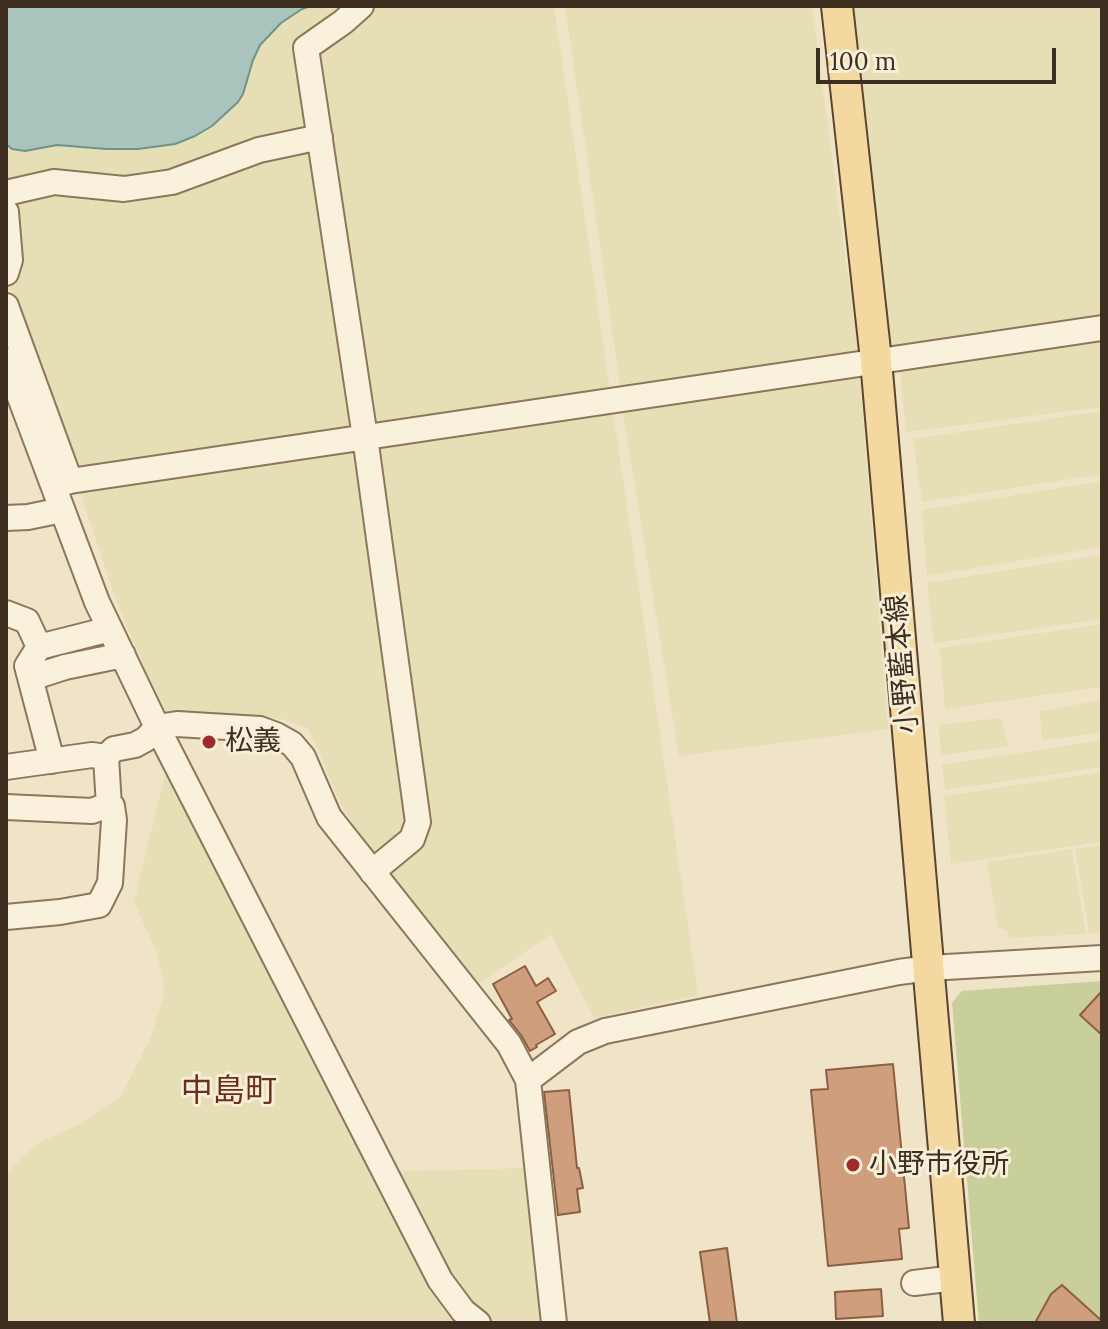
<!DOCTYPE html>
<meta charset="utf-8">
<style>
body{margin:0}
#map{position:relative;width:1108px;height:1329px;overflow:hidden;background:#f0e4c8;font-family:Lora,serif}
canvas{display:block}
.frame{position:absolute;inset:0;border:8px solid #3d2e20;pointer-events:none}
.scale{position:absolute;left:816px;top:48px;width:240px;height:36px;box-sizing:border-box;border:4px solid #3d2e20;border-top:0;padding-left:10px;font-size:24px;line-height:28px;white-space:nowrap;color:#3d2e20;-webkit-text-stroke:6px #f7eed8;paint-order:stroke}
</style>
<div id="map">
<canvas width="1108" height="1329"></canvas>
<div class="frame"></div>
<div class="scale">100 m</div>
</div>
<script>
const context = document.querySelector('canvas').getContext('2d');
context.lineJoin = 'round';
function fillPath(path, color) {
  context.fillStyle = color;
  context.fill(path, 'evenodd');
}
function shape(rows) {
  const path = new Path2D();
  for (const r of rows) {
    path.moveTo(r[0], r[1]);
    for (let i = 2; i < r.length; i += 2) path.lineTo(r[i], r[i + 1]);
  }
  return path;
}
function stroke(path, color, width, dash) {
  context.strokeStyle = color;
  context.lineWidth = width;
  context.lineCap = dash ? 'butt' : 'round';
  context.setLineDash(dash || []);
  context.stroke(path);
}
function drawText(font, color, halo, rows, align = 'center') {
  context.font = font + ' Lora,"Noto Sans JP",serif';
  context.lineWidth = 6;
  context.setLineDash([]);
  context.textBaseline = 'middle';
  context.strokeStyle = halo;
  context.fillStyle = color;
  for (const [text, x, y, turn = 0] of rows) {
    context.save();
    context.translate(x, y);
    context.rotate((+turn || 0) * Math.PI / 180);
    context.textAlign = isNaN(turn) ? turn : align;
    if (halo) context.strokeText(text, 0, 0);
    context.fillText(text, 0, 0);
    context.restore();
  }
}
const farmland = shape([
 [6,6,554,6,698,995,594,1018,551,934,475,986,366,846,339,800,309,729,282,719,162,710,116,600,13,292,6,286],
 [565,6,812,6,859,359,621,391],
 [845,6,1102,6,1102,321,883,355],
 [1102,336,1102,407,906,432,899,364],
 [860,375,888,729,679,756,622,407],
 [1102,411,1102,474,922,502,913,439],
 [1102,481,1102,547,927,576,922,510],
 [1102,555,1102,619,934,643,927,583],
 [1102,624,1102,687,945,709,940,648],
 [1102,700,1102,733,1042,740,1040,711],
 [1001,718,1009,746,941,755,939,725],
 [1102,740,1102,767,945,790,942,765],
 [168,765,370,1172,528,1168,548,1323,6,1323,6,1173,36,1144,80,1124,120,1098,151,1037,165,990,156,951,134,902],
 [1102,772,1102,842,951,864,944,796],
 [1102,845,1102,933,1089,934,1075,849],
 [1072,849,1086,934,1010,938,1008,932,998,927,987,862]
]);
const green = shape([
 [1102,981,1102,1323,979,1323,952,1003,962,991]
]);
const water = shape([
 [6,6,311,6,302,9,281,23,260,45,253,60,243,94,238,102,212,126,195,136,175,144,138,149,106,149,57,145,25,151,12,149,6,144,6,6]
]);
const building = shape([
 [525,966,536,986,548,978,556,991,537,1002,555,1034,536,1045,537,1047,530,1051,521,1035,509,1020,512,1019,493,984,525,966],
 [1102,991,1102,1035,1080,1015,1102,991],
 [893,1064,909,1228,899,1229,902,1259,828,1266,811,1090,828,1089,826,1070,893,1064],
 [569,1090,577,1168,579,1168,583,1188,577,1189,580,1212,558,1215,544,1092,569,1090],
 [727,1248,737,1323,710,1323,700,1252,727,1248],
 [1062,1285,1102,1321,1102,1323,1035,1323,1051,1294,1062,1285],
 [881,1289,883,1316,836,1319,835,1292,881,1289]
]);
const minor = shape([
 [361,6,343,22,306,48,365,437,418,822,412,839,372,872],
 [6,193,54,182,124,189,172,182,259,150,320,137],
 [6,212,10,260,6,273],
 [6,306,70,481],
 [6,360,97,602,157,727,440,1280,463,1311,478,1323],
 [54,486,70,481,1102,328],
 [6,518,28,517,62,510],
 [6,613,27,621,39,647,110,629],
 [39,647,27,666,52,761],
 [31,678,65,667,123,655],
 [6,767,92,755,106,757],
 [109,806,106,757,114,749,135,745,146,739,157,727,177,724,260,729,276,735,292,744,303,757,329,817,509,1044,528,1080,554,1323],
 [6,807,92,811,105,806,112,806,114,820,110,883,99,905,60,912,6,917],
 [528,1080,578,1042,605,1031,899,972,929,968,1102,958],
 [914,1283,955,1278]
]);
const major = shape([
 [837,6,876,360,959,1323]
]);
const markers = [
 [209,742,8,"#9e2a2b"],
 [853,1165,8,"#9e2a2b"]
];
const streetNames = [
 ["小野藍本線",903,664,-95]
];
const poiNames = [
 ["松義",225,742],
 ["小野市役所",869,1165]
];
const quarterNames = [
 ["中島町",229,1092]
];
fillPath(farmland, '#e6deb5');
fillPath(green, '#c9cf9b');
fillPath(water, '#a9c4bc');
stroke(water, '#6f938a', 2);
fillPath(building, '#cf9f7d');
stroke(building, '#8d5f41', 2);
stroke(minor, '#8d765c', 28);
stroke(major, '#5b4430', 34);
stroke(minor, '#faf1dc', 24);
stroke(major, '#f3d9a0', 30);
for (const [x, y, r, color] of markers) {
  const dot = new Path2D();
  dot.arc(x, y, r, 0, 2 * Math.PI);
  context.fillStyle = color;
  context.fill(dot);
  stroke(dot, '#f7eed8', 3);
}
drawText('28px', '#3d2e20', '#f7eed8', streetNames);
drawText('28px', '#3d2e20', '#f7eed8', poiNames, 'left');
drawText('32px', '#6b2e1e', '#f7eed8', quarterNames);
</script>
